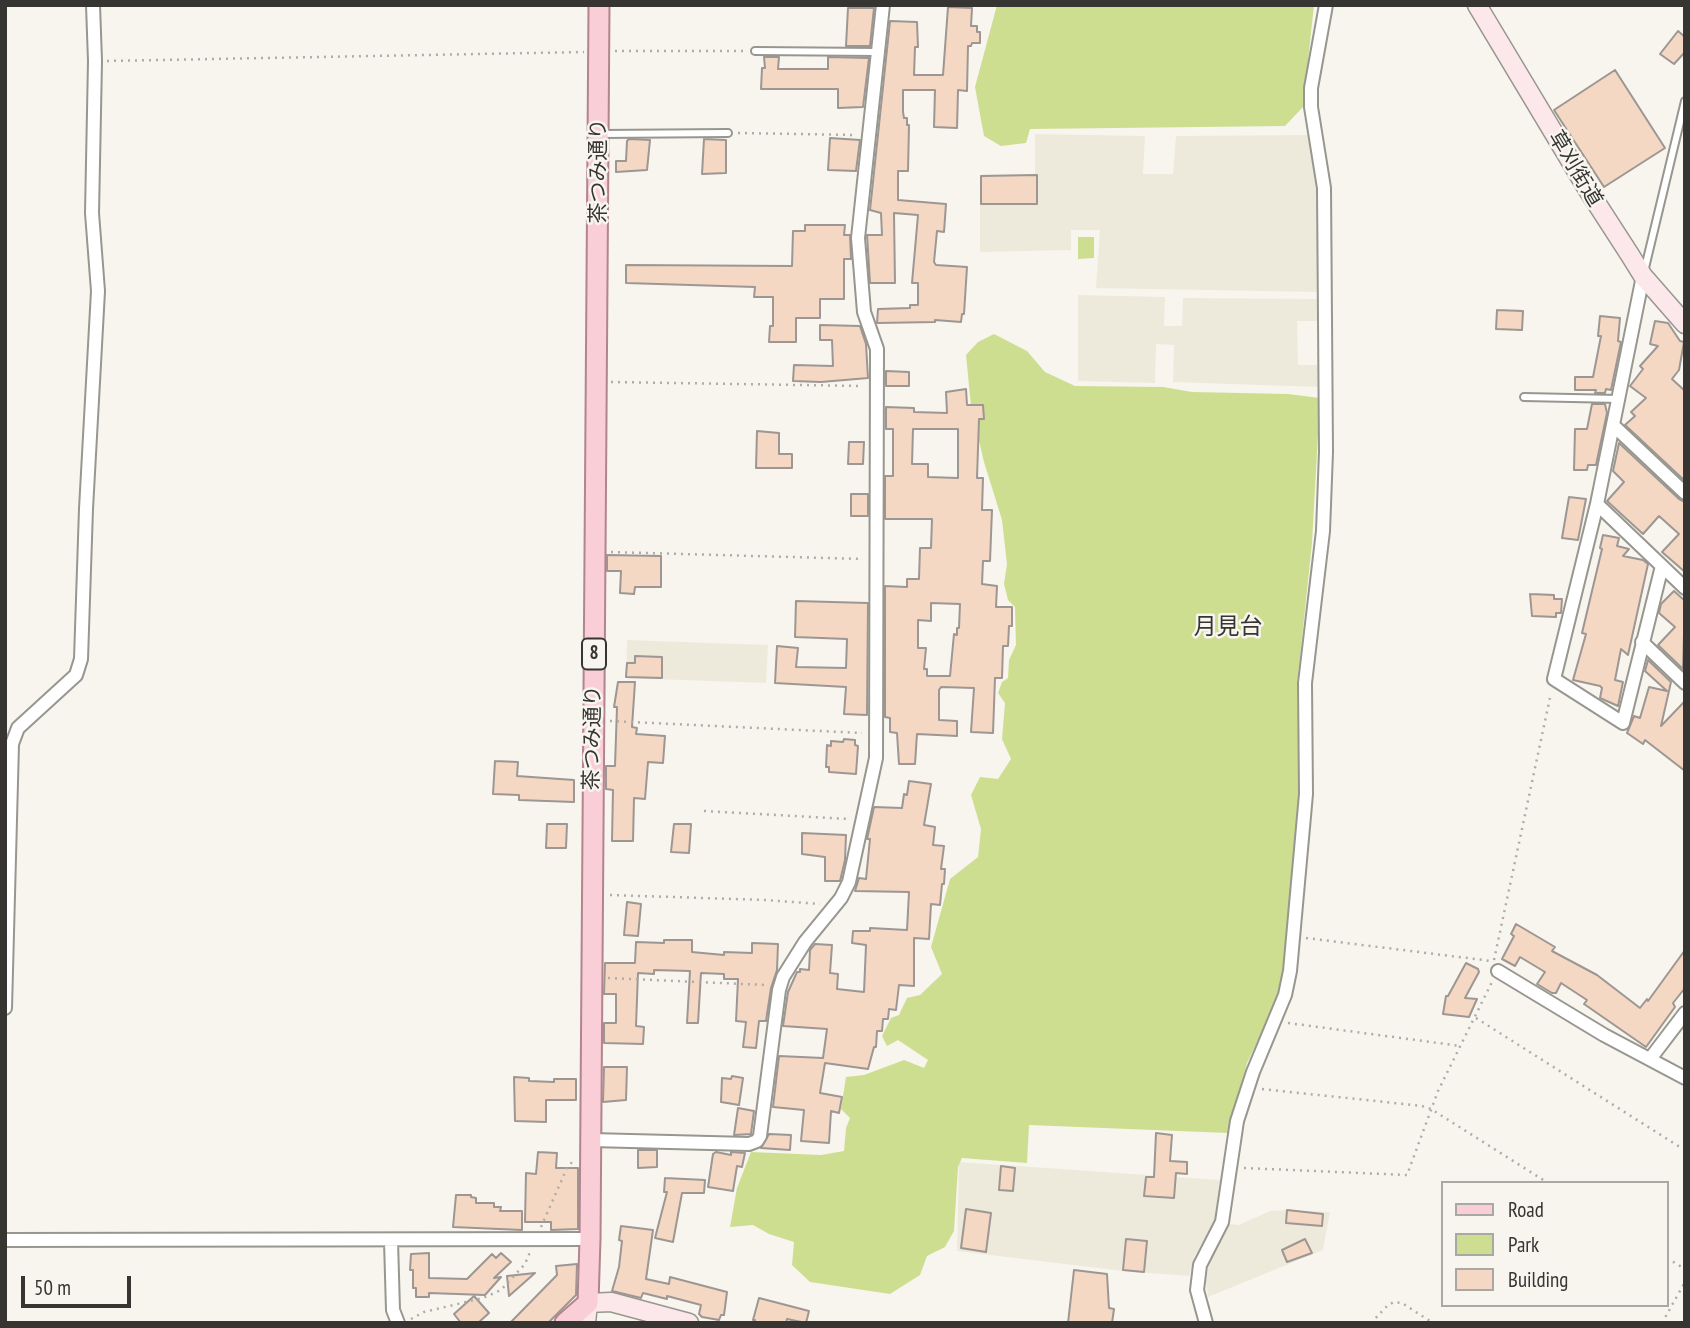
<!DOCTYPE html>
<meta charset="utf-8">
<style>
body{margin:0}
#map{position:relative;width:1690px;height:1328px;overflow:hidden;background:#f7f5ee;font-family:"PT Sans Narrow",sans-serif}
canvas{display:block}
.frame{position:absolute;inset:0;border:7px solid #363532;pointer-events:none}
.legend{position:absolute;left:1441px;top:1181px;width:228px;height:126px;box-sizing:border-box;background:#f7f5ee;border:2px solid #aaa8a3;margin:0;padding:9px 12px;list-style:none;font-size:21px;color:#363532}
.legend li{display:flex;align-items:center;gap:14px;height:35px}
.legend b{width:35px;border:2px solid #aaa8a3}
.scale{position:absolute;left:21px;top:1276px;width:110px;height:32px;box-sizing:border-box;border:4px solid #363532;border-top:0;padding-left:9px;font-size:21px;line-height:24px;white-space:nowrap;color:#363532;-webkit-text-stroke:5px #f7f5ee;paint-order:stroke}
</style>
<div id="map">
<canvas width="1690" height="1328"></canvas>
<div class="frame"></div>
<ul class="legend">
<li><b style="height:9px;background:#f9ced7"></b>Road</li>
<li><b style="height:19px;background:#cede90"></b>Park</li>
<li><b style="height:19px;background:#f5d8c3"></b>Building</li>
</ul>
<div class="scale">50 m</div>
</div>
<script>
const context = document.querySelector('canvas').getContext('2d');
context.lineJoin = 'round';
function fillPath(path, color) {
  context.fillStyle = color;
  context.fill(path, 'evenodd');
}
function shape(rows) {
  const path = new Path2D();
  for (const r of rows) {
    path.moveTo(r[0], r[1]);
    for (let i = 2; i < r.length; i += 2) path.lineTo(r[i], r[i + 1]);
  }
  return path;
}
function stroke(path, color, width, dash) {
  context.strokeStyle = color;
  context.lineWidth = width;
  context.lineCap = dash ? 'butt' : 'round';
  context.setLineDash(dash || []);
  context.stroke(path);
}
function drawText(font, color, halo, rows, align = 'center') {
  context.font = font + ' "PT Sans Narrow","Noto Sans JP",sans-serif';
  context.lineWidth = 5;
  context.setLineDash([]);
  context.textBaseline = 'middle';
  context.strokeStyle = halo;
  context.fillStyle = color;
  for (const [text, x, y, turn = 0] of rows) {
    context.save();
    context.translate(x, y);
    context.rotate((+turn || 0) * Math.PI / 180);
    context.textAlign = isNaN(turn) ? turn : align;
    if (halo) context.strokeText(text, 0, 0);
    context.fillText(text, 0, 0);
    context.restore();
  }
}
const built = shape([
 [1035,134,1145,136,1143,174,1173,174,1176,136,1308,135,1318,176,1319,292,1096,288,1100,230,1071,230,1071,250,980,252,980,175,1035,174],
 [1078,295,1165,297,1164,326,1182,326,1183,298,1319,299,1319,321,1297,321,1298,365,1319,365,1319,387,1173,382,1174,345,1156,344,1155,383,1078,381],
 [627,640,768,645,766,683,626,678],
 [959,1162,1220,1180,1215,1222,1195,1255,1189,1276,1123,1271,957,1251],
 [1287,1210,1330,1212,1323,1250,1208,1297,1206,1281,1209,1262,1228,1224,1239,1225,1270,1211]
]);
const green = shape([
 [997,5,1314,5,1303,107,1285,126,1030,129,1026,143,1001,146,984,136,975,87],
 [1078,237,1094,237,1094,258,1078,259],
 [994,334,1027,351,1045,372,1075,386,1163,387,1192,392,1288,394,1320,398,1312,543,1297,685,1301,794,1293,856,1281,992,1247,1063,1228,1133,1029,1125,1027,1163,962,1158,958,1167,954,1231,945,1247,927,1256,920,1275,890,1294,810,1282,792,1265,794,1242,769,1234,753,1225,730,1227,737,1188,751,1152,821,1155,844,1151,846,1128,850,1118,841,1109,846,1077,864,1075,904,1060,924,1068,928,1060,898,1040,887,1046,882,1036,891,1018,899,1015,907,998,920,995,942,974,931,947,950,879,978,857,981,829,971,795,980,777,998,779,1011,759,1002,739,1005,703,998,693,1002,682,1008,678,1009,660,1016,645,1015,607,1008,600,1004,584,1007,564,1002,520,984,462,971,406,966,355,978,342]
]);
const building = shape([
 [948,7,972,8,971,26,977,26,977,32,980,32,980,43,972,43,971,46,968,46,967,91,958,90,957,128,934,127,935,90,903,90,903,112,904,118,907,118,907,125,909,125,908,171,898,171,898,200,946,204,944,232,937,231,934,262,936,265,967,267,964,314,962,314,961,322,935,320,935,322,877,323,878,309,910,308,910,305,918,305,918,283,912,283,918,215,894,213,895,283,870,283,867,235,882,235,881,213,870,210,890,21,917,22,918,47,915,47,914,75,943,75,948,7],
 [848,8,874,8,870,46,846,46,848,8],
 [1678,31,1685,37,1685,52,1674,64,1660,54,1678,31],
 [764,57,779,57,778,69,828,69,828,57,869,58,863,107,838,108,838,89,761,89,762,68,765,68,764,57],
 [1615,70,1665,148,1604,187,1554,110,1615,70],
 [830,138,860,140,856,171,828,170,830,138],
 [629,139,650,140,647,170,616,172,616,161,626,161,627,141,629,139],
 [704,139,726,140,726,173,702,174,704,139],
 [1037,175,1037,204,981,204,981,176,1037,175],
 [805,225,845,225,844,235,850,235,851,259,844,259,844,299,820,299,820,318,796,318,796,342,769,342,770,326,773,326,773,297,754,297,755,287,626,283,626,265,792,266,793,231,805,231,805,225],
 [1497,310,1523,311,1522,330,1496,329,1497,310],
 [1600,316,1620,318,1618,341,1621,342,1611,390,1606,389,1605,393,1595,393,1596,390,1575,390,1575,377,1593,377,1601,336,1598,336,1600,316],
 [1655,321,1668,323,1680,341,1684,342,1679,370,1672,379,1685,391,1685,481,1625,425,1635,416,1631,412,1646,398,1630,386,1643,369,1640,366,1658,346,1650,344,1655,321],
 [820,325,860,326,866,344,868,378,821,382,793,381,794,365,833,366,832,340,820,340,820,325],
 [886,371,909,372,909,386,886,386,886,371],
 [966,389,967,405,983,405,984,419,979,419,977,478,983,478,982,510,992,510,990,561,983,561,982,584,997,586,996,607,1012,607,1012,626,1009,626,1008,646,1003,646,1002,678,995,678,993,733,971,732,974,688,941,687,939,690,939,720,957,721,957,736,917,734,915,764,899,764,897,733,890,732,890,718,885,717,885,586,907,587,907,579,919,579,920,548,931,548,932,519,885,519,885,476,893,476,893,429,886,429,886,407,914,408,914,412,947,413,946,392,966,389],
 [913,429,958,429,958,478,928,477,928,464,912,464,913,429],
 [931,603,960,604,959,628,957,628,957,635,954,634,950,676,927,676,927,669,924,669,926,648,918,648,918,620,931,621,931,603],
 [1592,404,1605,404,1607,413,1596,465,1588,465,1587,470,1574,470,1575,429,1587,429,1592,404],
 [757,431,779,433,779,454,792,454,792,468,756,468,757,431],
 [849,442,864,442,863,464,848,464,849,442],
 [1619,443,1679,499,1685,502,1685,572,1662,552,1679,534,1659,516,1643,534,1607,501,1624,482,1613,471,1619,443],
 [851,494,868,494,868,516,851,516,851,494],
 [1569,497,1586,499,1578,540,1562,538,1569,497],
 [1603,535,1619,538,1617,546,1629,549,1623,556,1643,560,1648,564,1628,655,1621,649,1615,680,1623,682,1618,706,1600,698,1602,688,1600,686,1573,680,1586,634,1582,633,1602,549,1600,548,1603,535],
 [607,555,661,556,661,587,635,587,634,594,620,593,621,571,607,571,607,555],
 [1674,591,1685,601,1683,669,1658,645,1675,627,1659,613,1661,604,1674,591],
 [1530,594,1554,595,1554,599,1562,599,1561,613,1556,613,1556,617,1532,616,1530,594],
 [796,601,868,603,867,715,844,714,846,687,775,683,777,646,798,648,796,667,846,668,847,639,795,637,796,601],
 [635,656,662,657,662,678,626,677,627,663,635,663,635,656],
 [1648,660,1671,682,1661,726,1685,701,1685,771,1645,740,1643,744,1627,733,1634,716,1640,718,1649,687,1667,691,1645,671,1648,660],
 [618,682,635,682,632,727,637,728,636,734,665,736,663,763,648,762,645,799,634,798,633,841,612,841,613,790,606,789,606,766,615,766,617,707,614,707,618,682],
 [844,739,855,740,855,745,858,746,856,774,829,772,829,767,826,767,827,745,831,746,831,741,843,742,844,739],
 [495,761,518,762,517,776,574,780,574,802,519,800,519,795,493,794,495,761],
 [909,781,931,784,924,825,935,827,933,845,944,846,941,869,945,869,944,884,942,884,940,905,931,904,929,939,914,938,914,986,899,985,896,1010,889,1009,888,1019,883,1019,882,1031,877,1031,876,1047,874,1047,868,1069,825,1063,820,1093,842,1097,839,1113,831,1111,829,1143,801,1141,804,1110,773,1107,779,1056,823,1058,827,1029,783,1026,788,992,797,972,800,972,800,969,809,970,810,950,815,944,832,945,830,973,838,974,837,989,864,992,866,945,852,943,853,931,870,931,870,928,907,930,909,892,855,891,859,878,866,879,870,839,867,839,874,807,902,808,904,794,907,795,909,781],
 [547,824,567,824,566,848,546,848,547,824],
 [674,824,691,824,689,853,671,852,674,824],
 [802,833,846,835,845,860,840,881,825,881,825,857,802,854,802,833],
 [627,902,641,904,638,936,624,935,627,902],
 [1516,924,1555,947,1552,951,1597,975,1640,1008,1647,999,1648,1001,1685,950,1685,988,1673,1003,1675,1007,1646,1047,1584,1004,1587,1000,1561,983,1556,993,1552,993,1537,984,1545,972,1520,957,1515,966,1502,959,1514,936,1511,934,1516,924],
 [664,940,692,940,692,952,724,955,724,952,752,953,752,943,778,944,777,970,771,988,766,1021,759,1021,756,1048,743,1047,746,1022,736,1021,738,979,724,979,724,974,701,973,698,1023,687,1023,690,971,654,970,654,974,638,973,636,1026,644,1027,643,1044,604,1043,604,1023,616,1023,616,994,604,994,605,963,635,963,636,942,664,943,664,940],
 [1466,963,1478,969,1479,972,1465,998,1477,999,1469,1017,1443,1014,1446,996,1448,996,1466,963],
 [604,1067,627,1067,626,1100,603,1102,604,1067],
 [732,1076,743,1078,739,1105,721,1102,722,1078,731,1079,732,1076],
 [514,1077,529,1078,529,1081,554,1082,554,1079,576,1079,576,1100,546,1100,546,1122,515,1121,514,1077],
 [738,1108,754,1111,751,1134,734,1135,738,1108],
 [1156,1133,1172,1135,1170,1161,1187,1162,1187,1174,1176,1173,1174,1198,1144,1196,1146,1177,1154,1177,1156,1133],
 [769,1134,791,1135,790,1150,761,1148,769,1134],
 [638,1150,657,1150,657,1167,638,1168,638,1150],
 [538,1152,557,1153,556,1168,578,1168,578,1229,551,1230,551,1222,525,1222,526,1173,536,1174,538,1152],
 [716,1152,731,1155,731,1152,745,1153,742,1167,737,1166,733,1191,708,1187,713,1154,716,1152],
 [1001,1166,1015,1168,1013,1191,999,1190,1001,1166],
 [665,1178,705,1180,704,1193,682,1193,673,1242,655,1238,667,1192,664,1192,665,1178],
 [456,1195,471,1195,471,1197,476,1198,476,1203,494,1203,494,1207,501,1207,500,1211,522,1211,522,1230,453,1227,456,1195],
 [966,1209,991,1213,986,1252,961,1248,966,1209],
 [1287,1210,1323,1214,1322,1226,1286,1223,1287,1210],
 [621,1226,653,1230,646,1279,669,1284,670,1277,727,1292,724,1315,721,1315,719,1320,702,1317,699,1314,701,1305,667,1296,667,1299,643,1293,641,1298,612,1291,619,1267,622,1241,619,1240,621,1226],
 [1126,1239,1147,1241,1144,1272,1123,1270,1126,1239],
 [1305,1239,1312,1253,1287,1262,1282,1250,1305,1239],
 [429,1253,429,1278,467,1279,492,1254,496,1258,501,1253,511,1262,494,1278,501,1277,485,1295,429,1293,429,1297,416,1297,416,1288,413,1288,413,1270,410,1270,411,1254,429,1253],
 [577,1264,576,1295,548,1323,510,1323,557,1275,556,1266,577,1264],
 [1074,1270,1107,1274,1109,1308,1114,1309,1112,1323,1068,1323,1074,1270],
 [535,1273,509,1296,507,1276,535,1273],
 [474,1296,489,1313,478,1323,461,1323,454,1314,474,1296],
 [759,1298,809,1311,806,1323,787,1319,786,1323,755,1323,755,1320,753,1320,759,1298]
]);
const path = shape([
 [615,51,745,51],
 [107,61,584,52],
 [738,133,857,135],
 [611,382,863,386],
 [611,552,863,559],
 [610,721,862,733],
 [704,811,849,819],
 [610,895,765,900,820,904],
 [1306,938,1491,961],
 [1494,960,1551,693],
 [608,978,766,985],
 [1476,1018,1683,1149],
 [1288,1023,1461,1046],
 [1262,1089,1422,1106,1431,1109,1548,1183],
 [1244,1168,1407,1175,1438,1091,1492,982],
 [541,1227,567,1168,573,1161],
 [1667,1258,1685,1269],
 [411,1319,424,1312,483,1298,501,1290,525,1264,530,1252],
 [1371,1323,1388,1305,1394,1302,1402,1303,1433,1323],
 [1662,1323,1685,1282]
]);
const lane = shape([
 [755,51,877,52],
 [601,134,728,133],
 [1644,272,1685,101],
 [1524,397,1619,399]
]);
const street = shape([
 [1643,276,1597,504,1554,679,1623,723,1662,566],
 [1614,426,1685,493],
 [1597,504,1685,588],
 [1642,642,1685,683],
 [1498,971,1604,1035,1685,1078],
 [5,1008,12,744,18,728,76,675,81,659,86,509,98,291,92,213,95,61,93,5],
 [1650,1059,1685,1013],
 [591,1140,749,1144,757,1141,760,1136,779,990,783,977,805,942,841,898,849,882,876,758,877,349,864,312,858,238,883,5],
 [5,1240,590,1239],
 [391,1241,393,1310,398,1323],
 [1206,1323,1197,1290,1200,1265,1222,1222,1237,1121,1253,1072,1285,995,1290,971,1306,794,1305,683,1323,531,1326,452,1324,188,1311,107,1311,88,1326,5]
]);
const secondary = shape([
 [1477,5,1588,190,1630,255,1643,276,1685,324],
 [586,1323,588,1303,611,1302,689,1323]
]);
const primary = shape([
 [565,1323,588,1303,590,1239,599,5]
]);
const shields = [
 [594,654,24]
];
const shieldNames = [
 ["8",594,654]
];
const streetNames = [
 ["草刈街道",1575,169,59],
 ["茶つみ通り",599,171,-90],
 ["茶つみ通り",593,738,-89]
];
const neighbourhoodNames = [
 ["月見台",1228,627]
];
fillPath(built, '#edeadc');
fillPath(green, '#cede90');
fillPath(building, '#f5d8c3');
stroke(building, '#9d9692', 2);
stroke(lane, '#97968f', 10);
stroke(street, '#97968f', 16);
stroke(secondary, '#97968f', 21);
stroke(primary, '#b2848c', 23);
stroke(path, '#aeaca7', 2.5, [2, 5]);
stroke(lane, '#fff', 6);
stroke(street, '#fff', 12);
stroke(secondary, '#fce7eb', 18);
stroke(primary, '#f9ced7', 19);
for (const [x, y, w] of shields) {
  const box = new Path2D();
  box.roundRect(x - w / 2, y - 15.5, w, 31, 5);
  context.fillStyle = '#f7f5ee';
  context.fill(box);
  stroke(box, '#363532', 2);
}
drawText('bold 19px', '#363532', null, shieldNames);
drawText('21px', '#363532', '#f7f5ee', streetNames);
drawText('23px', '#363532', '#f7f5ee', neighbourhoodNames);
</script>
